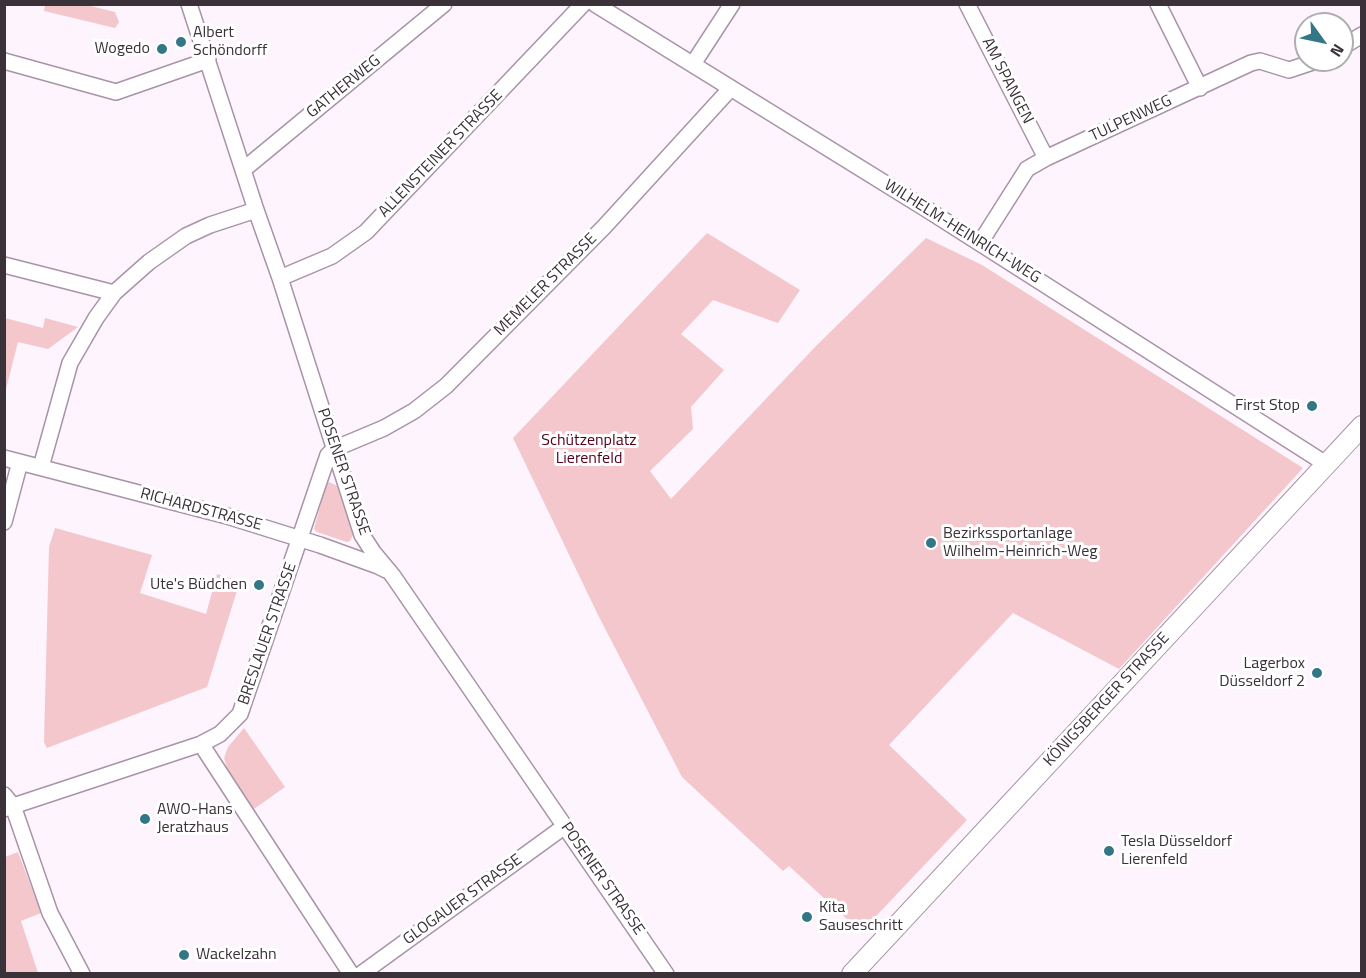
<!DOCTYPE html>
<html>
<head>
<meta charset="utf-8">
<style>
	body { margin:0 }
	#map { position:relative; width:1366px; height:978px; overflow:hidden; background:#fdf4fd; font-family:"Titillium Web",sans-serif }
	canvas { display:block }
	.frame { position:absolute; inset:0; border:6px solid #3a3139; pointer-events:none }
	.north { position:absolute; left:1294px; top:12px; width:60px; height:60px; box-sizing:border-box; background:#fff; border:2px solid #b0adb0; border-radius:50%; rotate:123deg; font-size:16px; font-weight:700; line-height:24px; text-align:center; color:#3a3139 }
	.north::after { content:''; display:block; margin:auto; width:21px; height:27px; background:#337787; clip-path:polygon(50% 0,100% 100%,50% 72%,0 100%) }
</style>
</head>
<body>
<div id="map">
<canvas width="1366" height="978"></canvas>
<div class="frame"></div>
<div class="north">N</div>
</div>
<script>
const ctx = document.querySelector('canvas').getContext('2d');
ctx.lineJoin = 'round';
function paint(path, color) { ctx.fillStyle = color; ctx.fill(path, 'evenodd'); }
const shape = rows => new Path2D(rows.map(r => 'M' + r).join(''));
function stroke(path, color, width, dash) { ctx.strokeStyle = color; ctx.lineWidth = width; ctx.lineCap = dash ? 'butt' : 'round'; ctx.setLineDash(dash || []); ctx.stroke(path); }
function label(font, color, halo, rows, align = 'center') {
  ctx.font = font + ' "Titillium Web",sans-serif'; ctx.lineWidth = 6; ctx.setLineDash([]); ctx.textBaseline = 'middle'; ctx.strokeStyle = halo; ctx.fillStyle = color; for (const [text, x, y, turn = 0] of rows) {
    ctx.save(); ctx.translate(x, y); ctx.rotate((+turn || 0) * Math.PI / 180); ctx.textAlign = isNaN(turn) ? turn : align; if (halo) ctx.strokeText(text, 0, 0); ctx.fillText(text, 0, 0); ctx.restore();
  }
}
paint(shape([
	[45,5,87,5,115,12,119,22,115,28,44,11],
	[707,233,800,290,778,323,713,300,681,334,724,370,691,407,693,429,650,471,671,499,816,346,926,238,982,265,1303,468,1119,669,1013,613,889,745,967,820,861,932,789,866,783,871,682,777,598,615,513,438],
	[5,318,43,328,45,318,78,327,48,349,18,342,5,393],
	[329,482,337,486,353,535,350,541,347,542,317,532,314,529,326,484],
	[55,528,152,555,140,593,206,614,217,574,240,581,207,687,47,748,44,742,49,547],
	[244,728,285,787,254,809,228,771,224,758,228,747],
	[18,852,41,913,21,921,38,973,5,973,5,857]
]), '#f3c7cb');
const minor = shape([
	[189,4,256,210,280,278,362,535,373,552,393,576,666,974],
	[595,4,928,210,1326,464],
	[967,4,1046,158],
	[1158,4,1200,88],
	[1342,47,1362,35],
	[4,61,116,92,208,60],
	[693,64,732,4],
	[243,170,444,4],
	[980,243,1027,169,1046,158,1251,63,1260,61,1289,70,1319,60],
	[4,265,114,293],
	[280,278,332,256,366,232,583,4],
	[4,458,227,516,320,545,378,566,386,570],
	[41,467,70,363,96,318,114,293,149,262,186,236,210,225,256,210],
	[4,522,20,462],
	[201,744,351,974],
	[4,795,13,806,50,913,82,974],
	[4,809,201,744,220,734,240,714,328,455,334,449,384,428,414,411,446,386,604,227,731,88],
	[361,974,565,826]
]);
const major = shape([
	[852,974,1362,426]
]);
stroke(minor, '#a893a8', 18);
stroke(major, '#a893a8', 22);
stroke(minor, '#fff', 15);
stroke(major, '#fff', 20);
for (const [x, y, r, color] of [
	[181,42,6,"#337787"],
	[162,49,6,"#337787"],
	[1312,406,6,"#337787"],
	[931,543,6,"#337787"],
	[259,585,6,"#337787"],
	[1317,673,6,"#337787"],
	[145,819,6,"#337787"],
	[1109,851,6,"#337787"],
	[807,917,6,"#337787"],
	[184,955,6,"#337787"]
]) { const dot = new Path2D(); dot.arc(x, y, r, 0, 2 * Math.PI); ctx.fillStyle = color; ctx.fill(dot); stroke(dot, '#fff', 2); }
label('16px', '#3a3139', '#fff', [
	["Albert",193,33],
	["Schöndorff",193,51],
	["Wogedo",150,49,"right"],
	["First Stop",1300,406,"right"],
	["Bezirkssportanlage",943,534],
	["Wilhelm-Heinrich-Weg",943,552],
	["Ute's Büdchen",247,585,"right"],
	["Lagerbox",1305,664,"right"],
	["Düsseldorf 2",1305,682,"right"],
	["AWO-Hans",157,810],
	["Jeratzhaus",157,828],
	["Tesla Düsseldorf",1121,842],
	["Lierenfeld",1121,860],
	["Kita",819,908],
	["Sauseschritt",819,926],
	["Wackelzahn",196,955]
], 'left');
label('16px', '#3a3139', '#fff', [
	["AM SPANGEN",1007,81,63],
	["GATHERWEG",344,87,-39],
	["TULPENWEG",1131,119,-25],
	["ALLENSTEINER STRASSE",441,154,-46],
	["WILHELM-HEINRICH-WEG",962,232,32],
	["MEMELER STRASSE",546,285,-45],
	["POSENER STRASSE",343,472,71],
	["RICHARDSTRASSE",201,510,15],
	["BRESLAUER STRASSE",268,634,-71],
	["KÖNIGSBERGER STRASSE",1107,700,-47],
	["POSENER STRASSE",602,879,55],
	["GLOGAUER STRASSE",463,900,-36]
]);
label('16px', '#54001b', '#fff', [
	["Schützenplatz",589,441],
	["Lierenfeld",589,459]
]);
</script>
</body>
</html>
